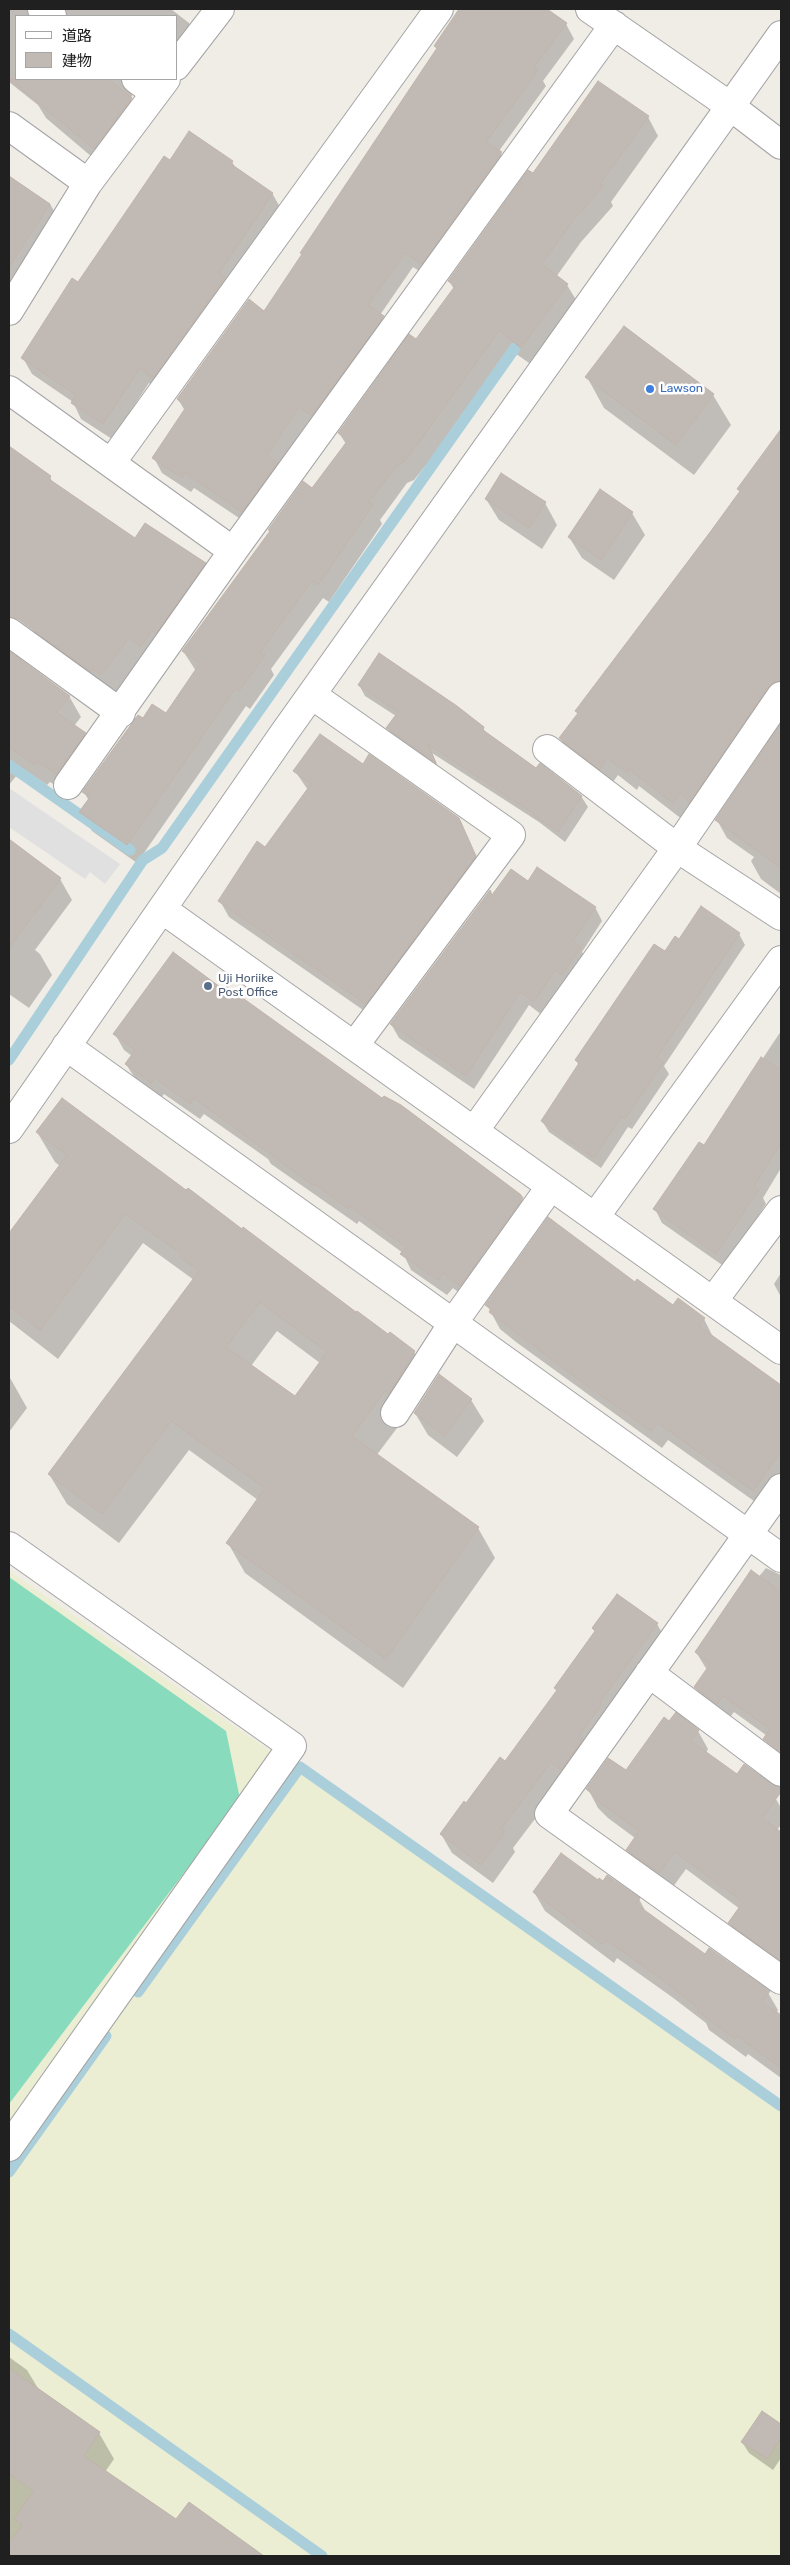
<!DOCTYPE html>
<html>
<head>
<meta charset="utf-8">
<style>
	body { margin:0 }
	#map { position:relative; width:790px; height:2565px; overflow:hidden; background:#f0ede7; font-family:Rubik,"Noto Sans JP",sans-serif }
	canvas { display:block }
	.frame { position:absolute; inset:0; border:10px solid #202020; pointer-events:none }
	.legend { position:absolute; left:15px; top:15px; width:162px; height:65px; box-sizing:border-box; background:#fff; border:1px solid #a6a6a6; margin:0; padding:6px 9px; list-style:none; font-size:15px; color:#202020 }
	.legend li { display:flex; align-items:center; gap:10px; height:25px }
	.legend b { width:25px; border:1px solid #a6a6a6 }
</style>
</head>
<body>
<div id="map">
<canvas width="790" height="2565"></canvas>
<div class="frame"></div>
<ul class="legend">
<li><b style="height:6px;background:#fff"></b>道路</li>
<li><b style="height:14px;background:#c1b9b3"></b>建物</li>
</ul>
</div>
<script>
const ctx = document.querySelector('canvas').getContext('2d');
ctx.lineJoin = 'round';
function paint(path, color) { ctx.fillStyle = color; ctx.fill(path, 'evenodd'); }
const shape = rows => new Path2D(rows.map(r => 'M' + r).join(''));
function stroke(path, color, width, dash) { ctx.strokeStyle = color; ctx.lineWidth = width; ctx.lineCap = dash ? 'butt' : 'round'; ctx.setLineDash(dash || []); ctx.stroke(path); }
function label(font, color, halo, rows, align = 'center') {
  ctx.font = font + ' Rubik,sans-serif'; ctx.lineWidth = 5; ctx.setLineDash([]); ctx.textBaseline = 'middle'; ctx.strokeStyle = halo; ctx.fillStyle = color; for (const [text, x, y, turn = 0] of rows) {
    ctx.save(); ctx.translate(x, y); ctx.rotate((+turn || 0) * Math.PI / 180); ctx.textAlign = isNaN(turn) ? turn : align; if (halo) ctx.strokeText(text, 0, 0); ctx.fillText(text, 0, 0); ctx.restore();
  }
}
paint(shape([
	[9,1571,295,1768,348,1796,781,2108,781,2556,9,2556]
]), '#ebeed3');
paint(shape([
	[9,1577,226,1731,240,1799,9,2104]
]), '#89dbbd');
paint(shape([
	[9,788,120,864,105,884,90,872,85,879,9,827]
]), '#e0e0e0');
paint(shape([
	[9,9,171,9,189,23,200,42,176,72,176,16,16,16,16,79,171,79,134,89,131,99,142,118,105,168,46,118,38,105,9,82],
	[457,9,545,9,566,24,574,39,543,81,546,86,499,151,510,168,430,278,413,267,380,315,391,332,321,430,308,422,278,466,251,526,194,488,191,492,162,473,154,458,185,411,178,399,264,313,438,50,436,46,459,12],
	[648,117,658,136,611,202,613,206,581,242,556,277,567,285,578,303,532,365,509,349,438,450,414,480,407,483,380,520,382,524,329,602,323,598,271,669,274,675,250,709,246,706,137,863,92,831,81,812,89,801,84,792,143,719,166,715,196,671,183,651,271,532,269,530,312,490,346,444,339,433,417,341,454,289,449,281,534,175],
	[189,133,232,162,237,170,272,193,281,209,162,393,149,383,112,439,81,419,73,402,32,374,23,358,170,162],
	[9,176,50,204,60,221,35,259,28,254,9,283],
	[587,377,713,395,731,425,694,475,604,408],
	[9,447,50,477,53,483,135,540,205,564,217,585,141,659,114,695,44,649,32,628,36,622,9,602],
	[768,449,781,459,781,702,683,820,639,786,637,790,618,775,610,786,571,756,560,738,578,715,576,711,740,492,739,489],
	[486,499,545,503,557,525,542,549,499,520],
	[632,513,645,535,614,580,582,558,569,537],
	[12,655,69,696,81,717,74,726,85,734,97,755,69,794,50,782,47,785,29,773,28,776,20,771,9,785,9,660],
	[359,685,483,728,487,735,537,769,581,796,588,807,565,842,539,822,432,753,440,771,394,739,388,728,396,716,365,696],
	[781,725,781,894,761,879,751,861,754,857,727,838,717,820],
	[363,766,458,818,484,873,376,1019,229,917,220,901,265,849,308,790,295,771],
	[9,841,60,879,72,900,35,950,40,954,52,975,29,1008,9,994],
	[528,883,595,907,602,921,582,952,588,961,542,1015,529,1005,474,1089,399,1038,391,1024,492,896],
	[739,934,745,945,664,1066,669,1074,632,1129,628,1127,601,1168,549,1132,542,1121,579,1066,576,1060,666,952,679,940],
	[224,991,522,1199,531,1215,470,1301,453,1288,447,1295,411,1270,403,1253,359,1221,357,1224,271,1164,268,1159,204,1114,200,1119,164,1094,161,1098,136,1080,126,1064,132,1056,124,1050,115,1034],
	[781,1031,781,1168,763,1198,766,1204,725,1267,662,1223,655,1209,704,1147],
	[37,1132,356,1314,414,1352,431,1382,406,1423,403,1420,376,1456,478,1528,495,1558,403,1688,245,1573,228,1543,258,1500,189,1450,119,1543,67,1504,49,1474,194,1280,143,1243,58,1359,9,1321,9,1235,60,1166,55,1162],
	[277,1331,320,1363,295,1398,251,1366],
	[781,1273,781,1297,774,1284],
	[635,1284,673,1307,704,1319,713,1337,781,1386,781,1494,768,1511,668,1440,662,1448,516,1342,500,1329,487,1305],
	[9,1376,27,1408,9,1432],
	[471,1400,484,1421,457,1457,428,1435,415,1413],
	[766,1568,781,1575,781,1746,734,1712,727,1721,705,1704,695,1687,707,1670,696,1652],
	[657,1624,668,1643,513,1848,515,1852,493,1883,452,1853,441,1834,505,1762,557,1691,555,1688,596,1632],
	[670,1723,698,1731,708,1749,706,1753,737,1776,776,1799,781,1808,781,1825,777,1830,781,1833,781,1971,740,1942,730,1923,740,1909,686,1869,670,1891,638,1868,627,1850,635,1838,608,1818,598,1808,588,1789,626,1772],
	[598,1882,639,1899,647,1914,705,1956,767,1991,778,2010,776,2014,781,2017,781,2078,748,2054,746,2057,709,2030,706,2023,672,1997,617,1958,614,1963,545,1911,534,1892],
	[9,2357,27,2370,39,2390,99,2433,114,2459,105,2472,177,2521,189,2504,262,2556,9,2556],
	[762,2413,781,2426,781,2458,773,2470,749,2453,742,2442]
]), '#0003');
stroke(shape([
	[9,765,130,850],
	[9,1060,143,860,162,848,515,348],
	[138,1992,300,1767,781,2106],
	[9,2172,106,2036],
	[9,2334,322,2556]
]), '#aacfdb', 11);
const building = shape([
	[459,9,547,9,567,23,534,67,538,70,486,142,502,152,422,264,405,253,368,305,384,316,312,416,299,407,267,455,278,463,242,512,185,473,182,478,152,458,186,407,177,399,249,299,264,311,302,254,300,253,437,48,434,46,459,9],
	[9,79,108,79,132,98,94,149,9,79],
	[598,81,649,116,600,184,603,186,571,223,542,264,568,284,521,348,499,331,427,431,404,462,397,465,369,502,373,505,318,585,312,581,260,652,265,655,239,691,235,689,127,845,79,812,90,797,82,792,138,715,143,718,152,704,166,713,200,663,182,651,270,531,268,530,303,481,312,488,348,440,338,433,409,334,416,339,455,286,448,281,528,170,533,173,598,81],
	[189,131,233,161,231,164,273,193,219,273,225,278,153,379,140,368,103,424,71,403,76,395,21,358,72,278,78,282,164,156,170,160,189,131],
	[9,176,50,204,9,267,9,176],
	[624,326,714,394,676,445,585,377,624,326],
	[781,429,781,681,774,682,768,687,690,802,680,794,673,803,629,769,627,773,607,758,600,770,559,738,578,713,575,711,711,531,740,491,737,489,781,429],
	[9,446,51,476,49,479,135,538,145,523,206,563,156,633,152,630,141,647,129,638,101,675,93,669,91,672,18,619,9,617,9,446],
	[501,473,546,502,529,528,485,499,501,473],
	[600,489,633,512,601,560,568,537,600,489],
	[9,651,70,696,56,712,86,733,56,774,38,762,35,765,9,747,9,651],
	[379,653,457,706,484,727,483,730,536,768,540,763,582,796,558,832,533,815,534,814,428,744,436,763,386,728,398,712,358,685,379,653],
	[781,723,781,868,715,820,781,723],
	[320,734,363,764,369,754,459,818,476,856,366,1004,218,901,257,841,265,847,311,784,293,771,320,734],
	[9,839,61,878,9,948,9,839],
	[537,867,596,907,573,941,581,947,562,975,555,970,534,1002,520,992,466,1076,390,1024,490,890,492,895,511,869,528,881,537,867],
	[701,906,740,933,657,1057,664,1062,625,1119,622,1116,594,1158,541,1121,579,1063,575,1060,654,944,665,951,675,936,679,939,701,906],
	[173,952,224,990,226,986,382,1098,384,1096,401,1105,520,1194,523,1198,460,1286,443,1273,438,1280,400,1254,406,1247,350,1206,348,1209,315,1184,314,1186,194,1098,190,1104,155,1078,151,1083,125,1064,135,1050,113,1034,173,952],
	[761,1057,781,1070,781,1143,754,1186,759,1189,716,1254,653,1209,699,1142,704,1145,761,1057],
	[62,1098,186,1190,188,1188,242,1229,243,1227,356,1312,357,1311,388,1334,390,1332,415,1351,389,1394,385,1391,352,1436,479,1527,386,1659,226,1543,265,1488,171,1421,102,1514,48,1474,199,1271,180,1257,182,1254,125,1214,40,1330,9,1306,9,1233,67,1155,36,1132,62,1098],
	[260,1302,327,1352,295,1396,226,1347,260,1302],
	[548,1217,635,1282,637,1279,673,1305,678,1298,705,1318,699,1326,781,1385,781,1451,753,1491,658,1423,651,1431,582,1382,489,1312,491,1309,485,1305,548,1217],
	[439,1374,472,1399,444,1436,414,1413,439,1374],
	[751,1570,781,1592,781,1753,763,1739,770,1729,723,1696,717,1704,694,1687,710,1664,695,1652,751,1570],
	[617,1594,658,1623,600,1702,602,1704,579,1736,583,1739,561,1770,551,1762,501,1829,505,1832,481,1865,440,1834,464,1801,466,1803,500,1757,505,1761,557,1690,554,1688,595,1631,592,1628,617,1594],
	[676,1712,699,1730,691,1741,737,1774,744,1764,772,1784,781,1787,781,1792,762,1818,781,1832,781,1961,728,1923,743,1902,675,1852,659,1873,626,1850,639,1831,596,1800,597,1798,586,1789,608,1758,626,1770,664,1717,669,1721,676,1712],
	[561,1853,598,1880,599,1878,603,1881,607,1875,640,1898,636,1904,705,1954,709,1948,770,1991,762,2002,781,2015,781,2068,737,2036,735,2039,697,2011,699,2009,660,1978,606,1940,603,1945,533,1892,561,1853],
	[9,2368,100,2432,84,2456,176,2519,189,2502,264,2556,9,2556,9,2543,22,2525,14,2519,33,2491,9,2474,9,2368],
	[762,2411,781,2424,781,2438,767,2459,741,2442,762,2411]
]);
paint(building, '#c1b9b3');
stroke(building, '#c1b4aa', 1);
const minor = shape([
	[42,9,52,16],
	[590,9,730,106,781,145],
	[176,66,220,9],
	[136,79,155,93],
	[9,126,88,183],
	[9,311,88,183,166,79],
	[9,390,233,551],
	[111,463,439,9],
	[9,632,121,713],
	[312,695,511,835,354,1046],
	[547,749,677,848,781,916],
	[68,785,233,551,614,25],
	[162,909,781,1350],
	[66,1046,781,1558],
	[9,1129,284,733,781,35],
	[474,1131,677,848,781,696],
	[595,1217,781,960],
	[713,1301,781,1210],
	[395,1413,453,1323,551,1186],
	[781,1488,549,1814,781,1980],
	[9,1546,292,1746,9,2147],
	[649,1673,781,1772]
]);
stroke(minor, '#a4a4a4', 30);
stroke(minor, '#fff', 28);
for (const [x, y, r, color] of [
	[650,389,5,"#3f7fe0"],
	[208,986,5,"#5c6f8a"]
]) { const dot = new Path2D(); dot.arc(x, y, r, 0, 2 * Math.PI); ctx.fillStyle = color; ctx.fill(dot); stroke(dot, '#fff', 2); }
label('12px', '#366cbe', '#fff', [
	["Lawson",660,389]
], 'left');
label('12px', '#4e5e75', '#fff', [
	["Uji Horiike",218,979],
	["Post Office",218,993]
], 'left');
</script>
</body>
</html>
